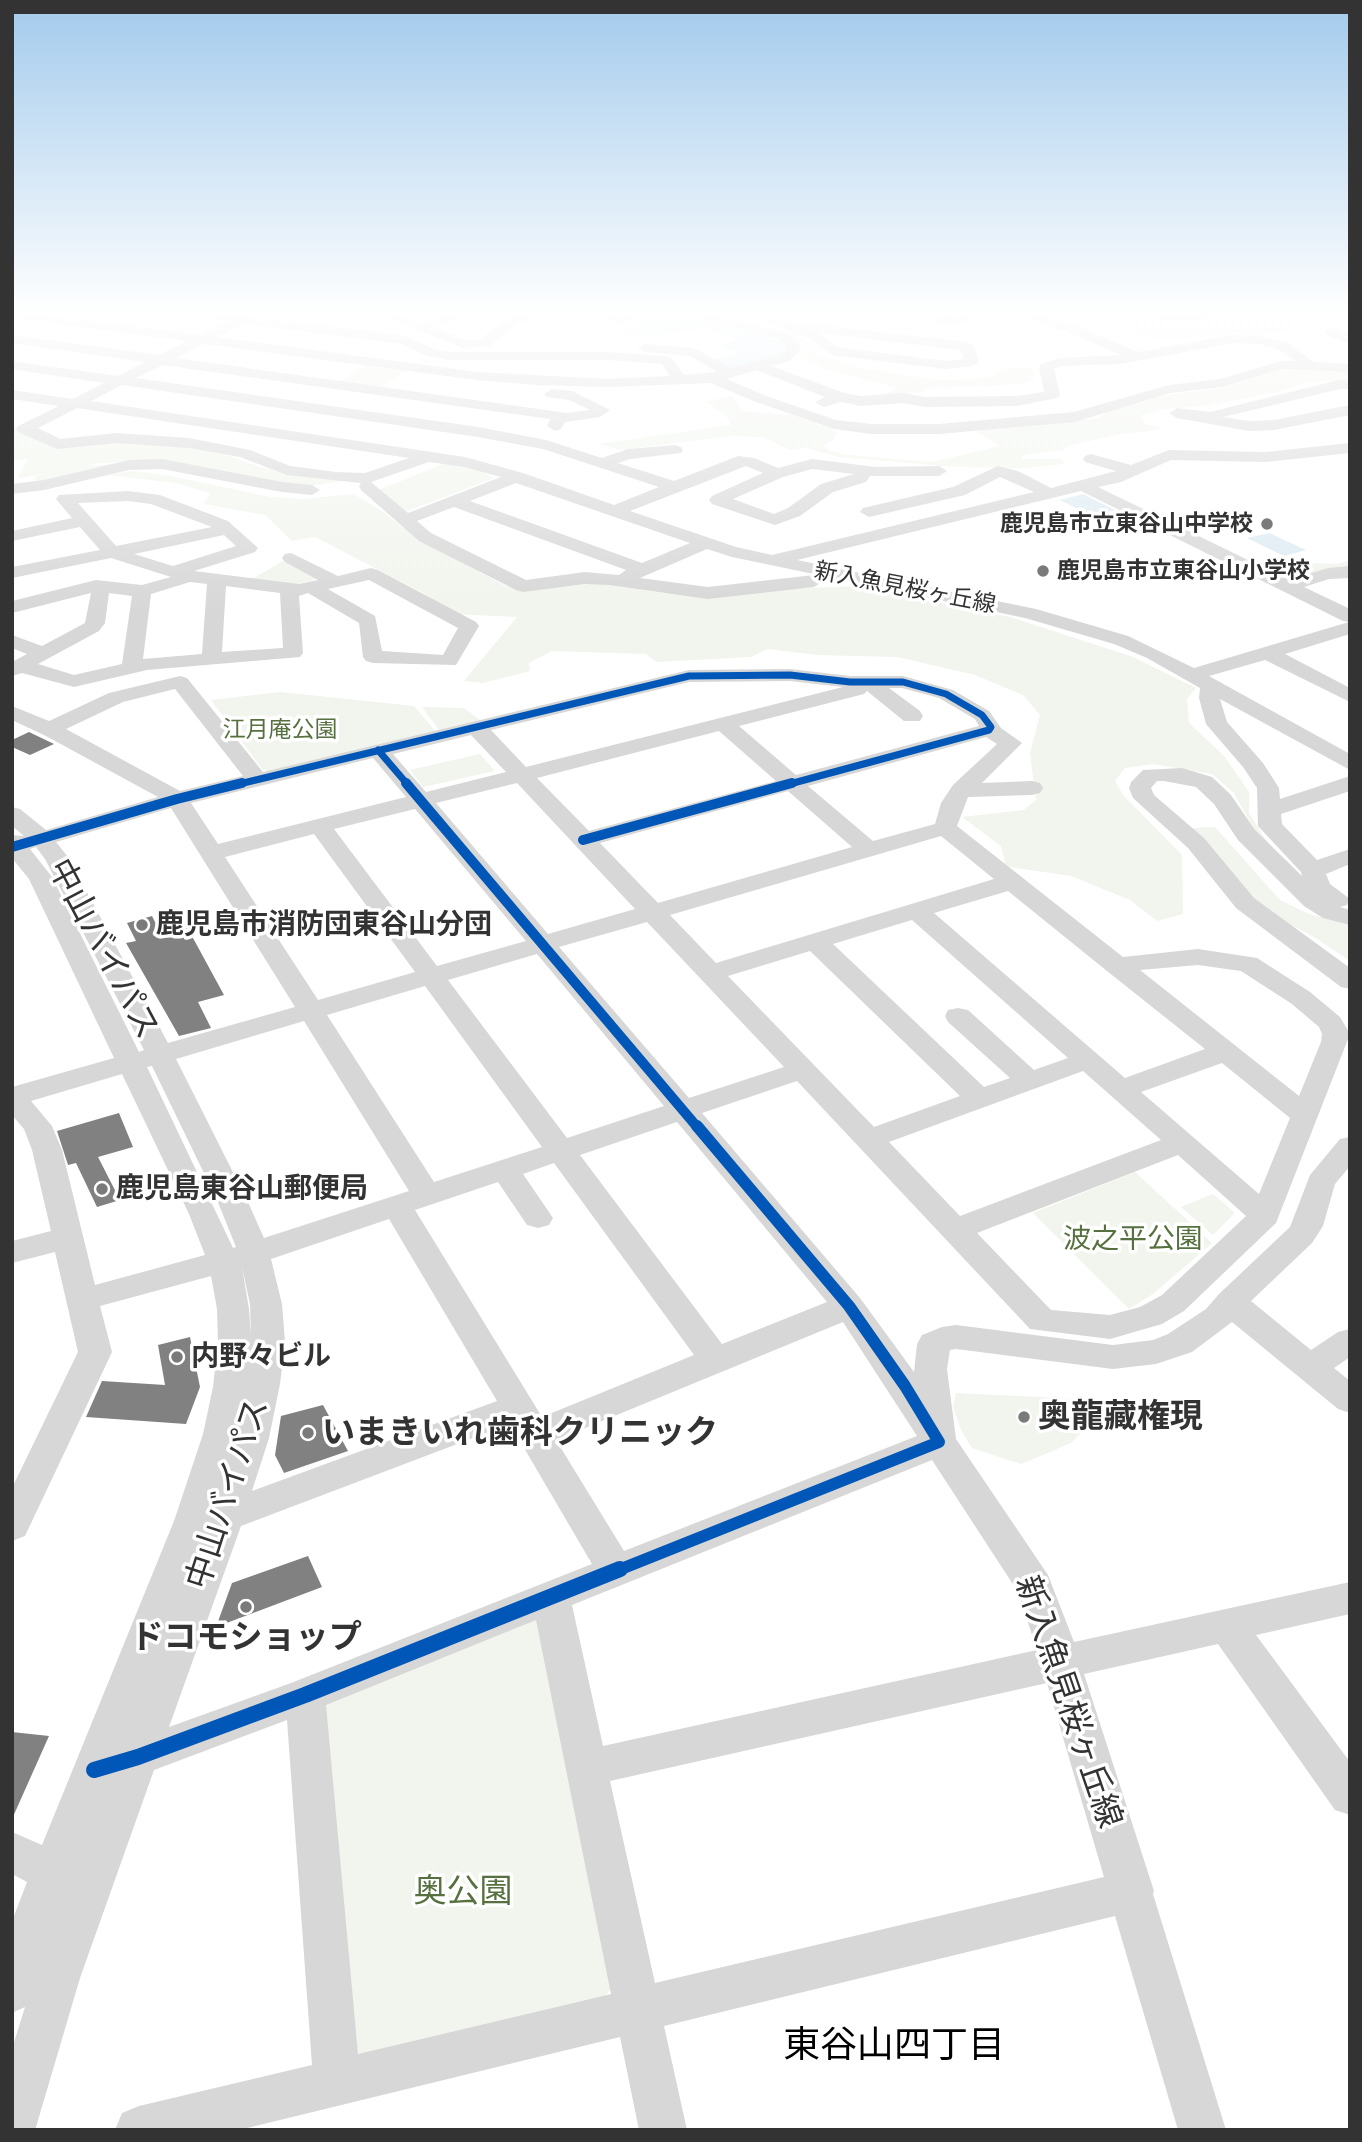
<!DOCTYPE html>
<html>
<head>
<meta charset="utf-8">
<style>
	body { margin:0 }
	#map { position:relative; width:1362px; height:2142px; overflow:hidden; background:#fff; font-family:"Alegreya Sans",sans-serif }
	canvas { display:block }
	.frame { position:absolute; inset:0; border:14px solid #333; pointer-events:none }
</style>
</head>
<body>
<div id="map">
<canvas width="1362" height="2142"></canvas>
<div class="frame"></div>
</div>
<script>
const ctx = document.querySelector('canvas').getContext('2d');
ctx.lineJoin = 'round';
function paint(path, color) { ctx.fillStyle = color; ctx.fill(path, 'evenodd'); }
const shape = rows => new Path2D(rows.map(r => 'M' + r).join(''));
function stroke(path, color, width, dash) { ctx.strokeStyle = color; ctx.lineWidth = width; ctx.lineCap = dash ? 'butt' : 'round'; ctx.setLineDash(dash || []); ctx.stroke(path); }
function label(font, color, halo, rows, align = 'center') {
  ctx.font = font + ' "Alegreya Sans","Noto Sans JP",sans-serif'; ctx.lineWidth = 7; ctx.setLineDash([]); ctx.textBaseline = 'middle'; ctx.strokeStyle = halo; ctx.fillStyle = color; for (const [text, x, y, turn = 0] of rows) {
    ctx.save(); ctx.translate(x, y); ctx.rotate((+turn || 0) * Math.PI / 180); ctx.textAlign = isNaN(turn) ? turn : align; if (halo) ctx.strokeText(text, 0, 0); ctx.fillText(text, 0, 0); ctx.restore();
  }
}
paint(shape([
	[1088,313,1143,313,1157,318,1218,313,1297,313,1318,321,1279,333,1240,332,1169,341,1156,339,1101,315],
	[797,333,819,350,817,354,853,367,938,380,977,379,994,376,1006,367,1032,367,1034,379,1024,383,994,386,923,388,923,392,876,398,898,388,828,370,797,355,802,349,789,334],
	[365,365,406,370,380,388,338,382],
	[1295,368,1350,372,1350,381,1310,381,1277,392,1211,405,1165,409,1141,415,1145,424,1162,428,1157,430,1116,435,1070,445,1063,450,1022,455,1022,459,1061,459,1065,463,1056,465,1022,468,955,467,839,457,806,448,790,450,763,437,730,436,620,450,599,444,731,425,726,416,707,402,728,396,734,398,742,411,792,415,832,429,837,432,833,440,823,446,830,451,847,455,933,462,1000,446,976,431,1099,418,1118,404,1138,399,1221,388,1273,371],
	[12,427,55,444,123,440,174,444,214,451,263,468,347,480,304,487,134,462,98,463,88,466,108,465,36,482,35,477,45,474,18,478,27,459,12,461],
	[443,464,451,464,481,471,494,478,405,512,379,490],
	[132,471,166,475,270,497,303,499,353,494,379,509,417,538,505,586,522,590,599,583,655,592,717,597,785,589,856,586,1010,617,1133,657,1196,688,1187,699,1189,723,1224,756,1241,780,1249,792,1249,813,1265,839,1300,878,1259,837,1233,792,1212,774,1153,764,1125,768,1115,781,1123,795,1182,855,1183,914,1157,921,1130,900,1071,876,1009,867,1005,863,1001,846,962,817,1024,810,1036,800,1030,753,1040,715,1023,695,975,675,897,657,818,655,767,649,751,657,656,662,646,654,552,651,529,663,530,671,483,683,464,681,517,617,453,614,425,594,315,537,292,541,265,515,204,504,210,493,175,483,109,475],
	[1350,560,1350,569,1291,582,1273,575,1309,563,1337,564],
	[283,561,295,564,317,579,290,586,252,579],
	[280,692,414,706,436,732,269,771,263,770,211,700],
	[422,707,464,708,480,720,439,730],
	[480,754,495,771,423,787,410,770],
	[1203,827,1215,827,1280,900,1309,914,1350,925,1350,961,1314,937,1253,905,1191,829],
	[1135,1172,1212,1243,1153,1294,1129,1309,1033,1213],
	[1213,1194,1235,1213,1213,1235,1181,1207],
	[956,1393,1079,1399,1095,1419,1071,1443,1021,1464,972,1448,961,1430,953,1407],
	[530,1616,542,1620,617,1982,606,1995,358,2054,320,1701]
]), '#f1f5ed');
paint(shape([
	[669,314,770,338,785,344,787,351,779,357,733,370,714,360,736,354,736,351,721,346,739,339,704,329,646,334,619,331],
	[1083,494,1115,510,1092,516,1060,500],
	[1269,533,1306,550,1284,556,1247,538]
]), '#ddebf3');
paint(shape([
	[29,732,54,744,30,755,12,747,12,740],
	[152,916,161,934,187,927,224,995,198,1002,211,1028,179,1036,126,943,136,941,127,923],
	[119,1113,133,1147,98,1157,120,1200,97,1207,76,1163,68,1165,57,1131],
	[190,1337,200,1387,186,1424,86,1417,102,1381,165,1385,158,1345],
	[323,1405,348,1451,284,1473,275,1455,281,1416],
	[308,1556,322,1587,216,1627,232,1583],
	[12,1732,49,1736,12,1819]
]), '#818181');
paint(shape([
	[12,313,33,313,200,335,227,321,192,317,185,313,240,315,261,313,256,317,405,336,434,349,449,352,607,352,666,356,671,357,684,375,717,372,690,356,645,352,638,348,645,344,693,348,731,368,779,355,786,350,785,345,778,339,687,316,685,313,707,313,788,333,799,343,800,351,789,361,771,366,844,393,861,396,903,393,925,397,1017,396,1044,392,1039,367,1041,364,1059,358,1121,355,1070,333,1020,316,1018,313,1037,313,1080,327,1138,352,1233,335,1259,336,1288,343,1314,362,1350,364,1350,372,1282,369,1222,387,1170,393,1075,422,939,434,871,434,834,429,756,402,711,383,608,387,537,385,477,380,204,344,176,358,567,413,590,410,569,400,547,397,544,394,552,389,572,391,610,410,600,417,565,422,561,429,555,431,547,426,550,419,163,365,136,378,478,427,546,440,602,458,628,449,675,445,681,447,683,450,681,453,630,459,618,463,674,481,738,456,754,458,778,468,812,459,876,467,939,466,947,471,939,476,870,476,866,482,833,492,800,516,775,525,712,504,709,500,712,496,763,473,746,466,630,511,736,547,772,555,1034,492,1000,477,965,495,869,517,860,512,863,508,953,487,998,466,1018,471,1051,488,1116,471,1085,462,1083,459,1085,456,1091,454,1131,465,1169,450,1266,452,1350,443,1350,453,1266,462,1171,460,1121,482,1098,487,1289,580,1328,568,1350,566,1350,578,1329,579,1304,587,1350,609,1350,634,1285,654,1350,688,1350,702,1265,660,1209,676,1350,754,1350,770,1220,699,1227,722,1263,763,1279,788,1280,799,1350,776,1350,791,1281,814,1282,824,1317,860,1350,849,1350,864,1326,874,1330,884,1350,899,1347,905,1340,907,1350,910,1350,925,1323,918,1304,906,1238,840,1214,804,1196,787,1164,781,1157,781,1151,788,1154,795,1204,838,1254,898,1350,968,1350,989,1341,987,1236,908,1188,848,1133,798,1129,788,1131,782,1143,770,1182,768,1212,777,1231,795,1255,830,1302,876,1301,872,1258,826,1257,788,1243,767,1206,724,1199,698,1200,688,1147,658,1114,644,1025,618,732,557,707,549,640,578,708,587,814,575,823,581,814,587,708,599,609,585,585,584,523,592,516,590,419,541,361,490,359,486,361,483,287,475,240,457,189,448,117,443,57,449,18,432,16,429,18,426,59,406,12,399,12,390,73,399,104,383,12,369,12,361,118,376,145,362,12,343,12,335,159,355,187,341,12,318,12,313],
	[244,324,402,344,425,355,449,360,607,360,662,364,670,376,608,379,477,372,217,337,244,324],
	[1233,343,1259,344,1278,349,1295,361,1281,361,1220,379,1169,385,1074,412,939,424,871,424,836,420,766,396,727,379,756,370,825,397,815,402,823,407,841,402,861,406,903,403,925,407,1017,406,1057,398,1060,395,1054,369,1061,366,1120,364,1233,343],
	[122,385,478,437,543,449,659,487,614,505,523,473,465,457,91,401,122,385],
	[77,408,409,458,365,473,336,472,290,466,250,450,189,438,117,433,60,439,38,428,77,408],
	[429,462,464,467,501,477,408,513,371,482,429,462],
	[812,469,854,474,821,484,788,508,774,514,733,499,783,477,812,469],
	[516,483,690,543,642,563,470,501,516,483],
	[1081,491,1343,621,1349,622,1194,668,1128,636,1036,609,797,560,1081,491],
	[454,507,626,570,619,575,585,572,526,580,431,533,417,521,454,507],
	[376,313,394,313,419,322,452,313,473,313,471,316,432,327,464,340,481,339,505,319,527,313,548,313,515,325,490,346,462,348,376,313],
	[585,313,606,313,620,317,632,313,652,313,620,325,585,313],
	[925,313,939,313,943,317,966,314,973,318,966,322,940,325,935,324,925,313],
	[1142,313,1219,313,1203,321,1160,320,1142,313],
	[775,316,793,322,967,342,974,346,979,362,972,366,945,369,832,355,810,339,770,323,768,320,775,316],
	[820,333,961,350,964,359,945,361,836,347,820,333],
	[1331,328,1350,335,1350,344,1326,335,1324,332,1331,328],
	[1339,380,1350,381,1350,389,1340,389,1223,417,1249,421,1274,420,1350,405,1350,415,1274,430,1249,431,1177,418,1169,413,1177,408,1210,412,1339,380],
	[162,459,282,482,312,485,320,490,312,495,282,492,162,469,129,470,44,490,12,494,12,484,44,480,129,460,162,459],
	[128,491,160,495,228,521,258,548,255,552,194,571,299,584,318,580,285,562,282,558,285,554,291,553,338,576,371,568,378,570,476,622,479,626,456,665,373,663,366,661,363,657,359,623,308,593,299,596,303,653,300,657,147,670,74,687,22,673,12,676,12,662,27,654,12,648,12,635,42,646,85,623,91,593,12,613,12,601,96,580,142,585,171,577,111,558,12,578,12,567,100,550,80,527,12,541,12,531,72,518,56,499,59,495,128,491],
	[128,501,151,504,212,527,116,546,78,503,128,501],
	[224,535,236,546,173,566,134,554,224,535],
	[369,580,458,628,443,655,382,651,375,616,328,589,369,580],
	[190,582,207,584,202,654,143,659,151,594,190,582],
	[226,586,280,593,283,648,222,652,226,586],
	[109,593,132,596,122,664,74,675,38,664,99,631,105,623,109,593],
	[790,669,850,676,903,676,953,690,989,711,1001,728,1022,743,982,783,1032,781,1040,783,1043,788,1040,793,1032,795,968,797,957,826,1123,957,1198,949,1257,958,1310,992,1340,1017,1350,1034,1276,1223,1184,1311,1162,1324,1110,1339,1030,1329,797,1081,702,1113,860,1298,914,1372,917,1344,922,1335,942,1327,956,1325,1113,1345,1153,1340,1168,1334,1206,1309,1219,1294,1290,1227,1310,1175,1340,1139,1350,1137,1350,1166,1335,1184,1323,1226,1312,1243,1251,1301,1311,1350,1338,1332,1350,1329,1350,1357,1334,1368,1350,1381,1350,1413,1338,1409,1232,1322,1192,1352,1156,1364,1113,1369,956,1349,950,1350,947,1369,956,1439,1048,1575,1074,1642,1350,1582,1350,1614,1256,1635,1350,1762,1350,1815,1335,1810,1218,1644,1084,1674,1154,1891,1153,1894,1226,2130,1178,2130,1115,1916,664,2026,687,2130,639,2130,620,2037,239,2130,115,2130,122,2113,139,2106,312,2065,287,1720,154,1770,80,1978,36,2127,35,2130,12,2130,12,2049,25,2007,12,2013,12,1921,27,1882,12,1874,12,1832,42,1845,174,1521,203,1434,213,1387,218,1343,217,1309,211,1276,100,1306,112,1352,25,1536,12,1541,12,1488,78,1352,55,1252,12,1263,12,1241,51,1231,32,1150,24,1129,12,1115,12,1087,114,1058,29,879,12,858,12,835,24,836,12,826,12,807,20,809,46,830,158,797,46,736,12,720,12,706,49,721,109,693,180,676,187,678,263,772,689,670,790,669],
	[790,681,843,687,526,767,491,730,689,682,790,681],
	[889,688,902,688,939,698,975,719,979,726,796,775,739,726,864,694,867,691,904,721,920,721,923,716,920,711,889,688],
	[175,689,243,776,180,791,66,729,123,702,175,689],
	[719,731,776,781,589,831,537,778,719,731],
	[471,735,506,772,426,792,393,754,471,735],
	[986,737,997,744,953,785,941,803,935,824,873,841,808,786,986,737],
	[373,758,406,797,218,844,191,803,373,758],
	[517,783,575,845,635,909,548,934,436,803,517,783],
	[788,791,852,847,658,903,600,843,788,791],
	[171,808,295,1007,168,1043,68,857,56,842,171,808],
	[415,809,526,941,437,966,334,829,415,809],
	[314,834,415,972,318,1000,225,857,314,834],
	[941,836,994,879,716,963,670,915,941,836],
	[36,847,45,859,144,1050,139,1052,52,877,30,849,36,847],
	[1008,891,1107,971,1205,1049,1125,1078,934,913,1008,891],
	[912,920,1068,1058,1034,1070,968,1010,958,1008,948,1010,945,1016,948,1022,1010,1078,984,1087,833,944,912,920],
	[647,922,784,1067,689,1098,559,947,647,922],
	[810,951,960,1096,874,1127,728,976,810,951],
	[537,954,664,1106,567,1138,448,980,537,954],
	[1198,965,1241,971,1292,1004,1319,1027,1322,1034,1321,1042,1299,1096,1140,970,1198,965],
	[425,986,542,1147,434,1182,327,1015,425,986],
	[304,1021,409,1191,264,1238,247,1200,176,1059,304,1021],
	[1222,1063,1290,1118,1259,1194,1141,1092,1222,1063],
	[152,1066,217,1200,236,1247,233,1248,147,1067,152,1066],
	[1083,1071,1161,1140,960,1216,889,1142,1083,1071],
	[122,1074,189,1214,205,1255,95,1285,62,1150,52,1126,31,1101,122,1074],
	[677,1122,827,1302,722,1344,580,1155,677,1122],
	[1178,1155,1246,1216,1162,1295,1140,1307,1110,1315,1051,1310,977,1233,1178,1155],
	[554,1163,694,1355,542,1417,415,1210,498,1182,527,1225,538,1228,549,1225,553,1218,523,1174,554,1163],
	[389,1219,497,1401,252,1491,269,1438,280,1384,285,1342,282,1304,271,1259,389,1219],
	[242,1267,250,1304,251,1337,249,1309,242,1267],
	[843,1322,917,1436,624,1551,556,1440,843,1322],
	[510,1424,592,1564,291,1683,169,1727,241,1526,510,1424],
	[932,1460,1018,1592,1037,1650,603,1746,572,1605,932,1460],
	[536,1620,611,1994,358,2054,326,1705,536,1620],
	[1047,1683,1104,1877,655,1983,610,1781,1047,1683]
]), '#d7d7d7');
stroke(shape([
	[378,750,408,785],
	[235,785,689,676,790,675,850,682,903,682,946,694,982,715,991,727,989,730,786,785]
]), '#0057b8', 7);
stroke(shape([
	[406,783,698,1128],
	[583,840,792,783],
	[12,847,177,799,242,783]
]), '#0057b8', 10);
stroke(shape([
	[616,1571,939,1442,905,1386,849,1306,697,1126]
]), '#0057b8', 12);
stroke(shape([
	[94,1770,138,1757,305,1695,620,1569]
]), '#0057b8', 16);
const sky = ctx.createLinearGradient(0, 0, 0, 613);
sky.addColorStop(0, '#a3caec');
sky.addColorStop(0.51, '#fff');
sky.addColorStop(1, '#ffffff00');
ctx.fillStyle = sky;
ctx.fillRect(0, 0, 1362, 613);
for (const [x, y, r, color] of [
	[1267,524,7,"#7a7a7a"],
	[1043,571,7,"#7a7a7a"],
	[142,925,7,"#7a7a7a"],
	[102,1189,7,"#7a7a7a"],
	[177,1357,7,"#7a7a7a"],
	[1024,1417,7,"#7a7a7a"],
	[308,1433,7,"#7a7a7a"],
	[246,1607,7,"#7a7a7a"]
]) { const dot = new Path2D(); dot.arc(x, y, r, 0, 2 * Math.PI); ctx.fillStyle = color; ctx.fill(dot); stroke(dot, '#fff', 2.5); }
label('bold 23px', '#333', '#fff', [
	["鹿児島市立東谷山中学校",1253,524],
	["鹿児島市立東谷山小学校",1057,571,"left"]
], 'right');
label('23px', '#333', '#fff', [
	["新入魚見桜ヶ丘線",905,588,11]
]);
label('23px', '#56703f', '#fff', [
	["江月庵公園",280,730]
]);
label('bold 28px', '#333', '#fff', [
	["鹿児島市消防団東谷山分団",156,925],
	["鹿児島東谷山郵便局",116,1189],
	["内野々ビル",191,1357]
], 'left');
label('28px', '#56703f', '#fff', [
	["波之平公園",1133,1240]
]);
label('33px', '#333', '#fff', [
	["中山バイパス",103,949,62],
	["中山バイパス",228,1494,-72],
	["新入魚見桜ヶ丘線",1068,1702,71]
]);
label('bold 33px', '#333', '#fff', [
	["奥龍藏権現",1038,1417],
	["いまきいれ歯科クリニック",322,1433],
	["ドコモショップ",246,1638,"center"]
], 'left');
label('33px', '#56703f', '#fff', [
	["奥公園",463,1892]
]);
label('37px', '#000', '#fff', [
	["東谷山四丁目",894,2046]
]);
</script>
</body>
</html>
